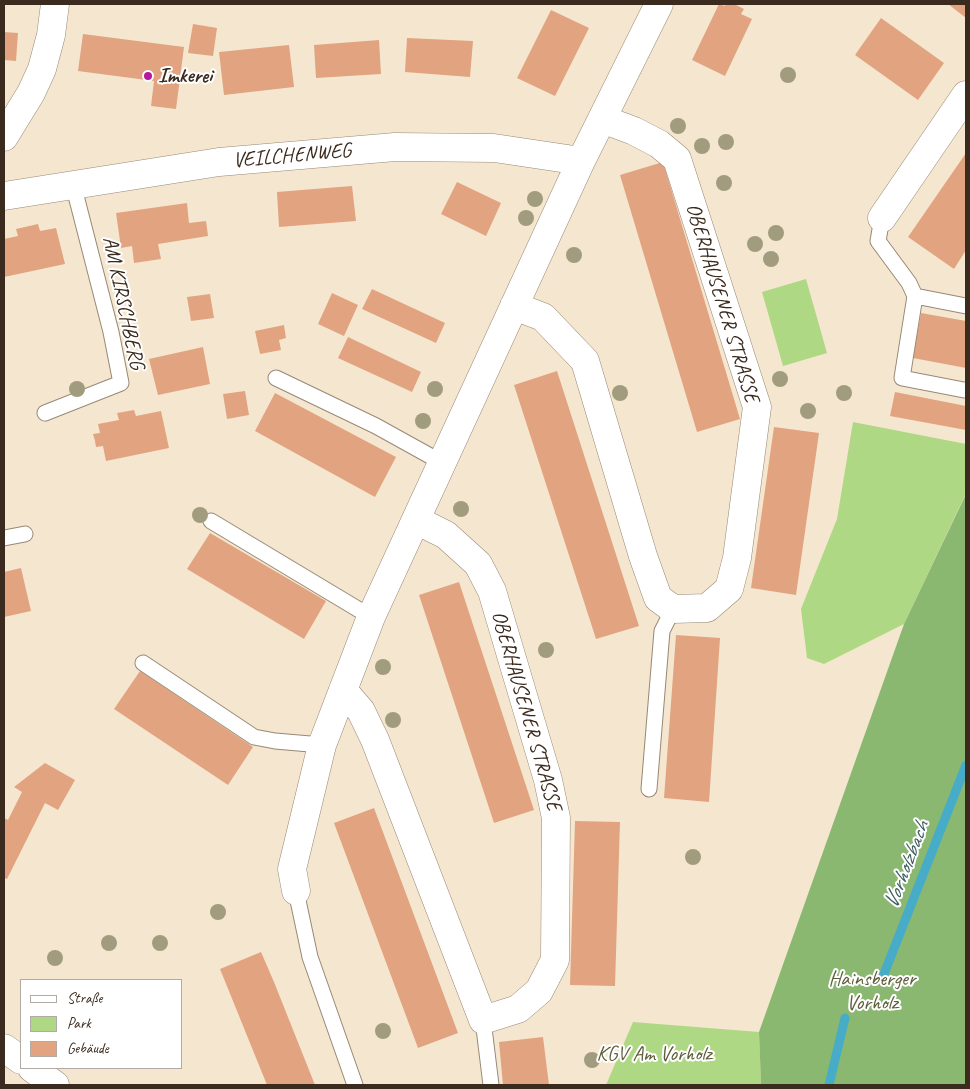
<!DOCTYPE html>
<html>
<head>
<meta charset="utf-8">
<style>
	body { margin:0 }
	#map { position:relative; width:970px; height:1089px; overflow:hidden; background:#f5e7cf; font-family:Caveat,sans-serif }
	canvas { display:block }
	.frame { position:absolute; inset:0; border:5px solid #3b2a1e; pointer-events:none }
	.legend { position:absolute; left:20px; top:979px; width:162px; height:90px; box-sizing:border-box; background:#fff; border:1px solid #b1aaa5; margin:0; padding:6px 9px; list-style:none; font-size:15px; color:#3b2a1e }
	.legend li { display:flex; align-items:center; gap:10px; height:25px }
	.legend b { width:25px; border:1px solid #b1aaa5 }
</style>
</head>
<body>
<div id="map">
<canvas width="970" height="1089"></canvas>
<div class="frame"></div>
<ul class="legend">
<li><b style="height:6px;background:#fff"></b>Straße</li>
<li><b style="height:14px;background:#aed883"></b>Park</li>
<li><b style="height:14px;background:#e2a381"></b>Gebäude</li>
</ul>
</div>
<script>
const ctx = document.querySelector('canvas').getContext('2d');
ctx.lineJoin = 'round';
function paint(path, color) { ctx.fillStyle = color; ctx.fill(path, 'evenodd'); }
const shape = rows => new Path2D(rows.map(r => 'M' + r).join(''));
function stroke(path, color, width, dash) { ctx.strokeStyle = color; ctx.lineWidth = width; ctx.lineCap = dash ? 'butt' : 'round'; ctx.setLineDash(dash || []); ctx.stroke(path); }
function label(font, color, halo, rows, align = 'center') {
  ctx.font = font + ' Caveat,sans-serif'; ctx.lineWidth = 4; ctx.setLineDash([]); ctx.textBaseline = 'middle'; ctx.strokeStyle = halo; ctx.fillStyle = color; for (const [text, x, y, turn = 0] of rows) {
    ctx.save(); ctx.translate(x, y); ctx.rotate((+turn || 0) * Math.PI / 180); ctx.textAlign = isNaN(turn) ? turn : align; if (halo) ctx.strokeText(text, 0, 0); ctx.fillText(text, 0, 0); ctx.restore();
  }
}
paint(shape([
	[806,279,827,353,783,366,762,292],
	[853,422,966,444,966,493,904,624,824,664,807,658,801,609,837,519],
	[633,1022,759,1032,761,1085,606,1085]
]), '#aed883');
paint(shape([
	[966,494,966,1085,761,1085,759,1032,904,624]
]), '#8ab871');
stroke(shape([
	[882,979,966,765],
	[829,1085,845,1018]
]), '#47acc7', 9);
paint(shape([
	[719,4,725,6,726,4,734,4,744,9,741,14,752,19,725,76,692,60],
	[948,4,966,4,966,18],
	[551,10,589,28,555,96,517,78],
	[881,18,944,63,918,100,855,55],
	[193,24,217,28,213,56,188,53],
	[4,32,18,33,16,61,4,60],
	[83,34,184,47,176,109,151,106,154,81,78,71],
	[407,38,473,41,470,77,405,72],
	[379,40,381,74,316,78,314,45],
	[289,45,294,87,224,95,219,52],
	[966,153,966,250,954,269,908,237],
	[663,162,740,419,697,432,620,175],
	[457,182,501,203,486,236,441,214],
	[352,186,356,221,279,227,277,192],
	[187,203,189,223,206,221,208,236,158,244,161,259,134,263,132,246,121,248,116,213],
	[38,224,40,231,56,228,65,264,4,277,4,239,18,236,16,229],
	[372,289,445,323,436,343,362,309],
	[332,293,358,305,344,336,318,324],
	[210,294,214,318,191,321,187,297],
	[921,313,966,321,966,368,913,358],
	[284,325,286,338,279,340,281,350,260,354,255,331],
	[348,337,421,372,412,392,338,358],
	[203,347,210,384,158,395,149,359],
	[557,371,639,626,596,639,514,385],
	[245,391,249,415,227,419,223,394],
	[895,392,966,406,966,430,890,416],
	[275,393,396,457,375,497,255,431],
	[134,410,136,416,161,411,169,448,106,461,103,446,96,447,95,441,93,434,100,433,98,424,119,420,117,413],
	[774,427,819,433,796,595,751,588],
	[210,533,326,601,304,639,187,569],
	[21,568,31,611,4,617,4,572],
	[459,582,534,810,494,823,419,595],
	[676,635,720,638,709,802,664,798],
	[140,671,253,747,228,785,114,709],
	[45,763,75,780,58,810,45,803,7,879,4,878,4,818,8,820,22,792,14,787],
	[374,808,458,1033,418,1048,334,823],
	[575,821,620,822,615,986,570,985],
	[261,952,274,982,315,1085,267,1085,220,969],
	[543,1037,549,1085,503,1085,499,1042]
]), '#e2a381');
const lane = shape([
	[882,218,878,241,909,283,915,296,902,378,964,390],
	[915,296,966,306],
	[276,378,376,426,441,462],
	[45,413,121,383,111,332,73,184],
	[211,521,371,617],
	[4,538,25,534],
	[143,663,254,737,275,741,322,745],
	[649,789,662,631,673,609],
	[296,891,310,957,355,1085],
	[483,1020,491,1085]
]);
const street = shape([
	[4,137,31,93,42,69,51,35,55,4],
	[4,196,219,162,395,147,494,148,581,161],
	[882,218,966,95],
	[514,306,543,317,585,361,643,556,658,598,673,609,707,608,729,589,737,558,757,407,677,159,659,144,634,131,602,119],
	[343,690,361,711,375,740,483,1020,518,1009,539,991,555,960,556,818,548,780,492,591,478,564,446,535,416,520],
	[296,891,292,869,322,745,371,617,581,161,659,4]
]);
const secondary = shape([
	[4,1048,21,1060],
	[32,1068,55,1085]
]);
stroke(lane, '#988876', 17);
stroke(street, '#988876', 29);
stroke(secondary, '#988876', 29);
stroke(lane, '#fff', 15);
stroke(street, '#fff', 28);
stroke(secondary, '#fff', 28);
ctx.fillStyle = '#a29c7e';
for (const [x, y] of [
	[788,75],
	[678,126],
	[726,142],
	[702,146],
	[724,183],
	[535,199],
	[526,218],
	[776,233],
	[755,244],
	[574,255],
	[771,259],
	[780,379],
	[77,389],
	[435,389],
	[620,393],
	[844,393],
	[808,411],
	[423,421],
	[461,509],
	[200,515],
	[546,650],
	[383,667],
	[393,720],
	[693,857],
	[218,912],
	[109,943],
	[160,943],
	[55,958],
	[383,1031],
	[592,1060]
]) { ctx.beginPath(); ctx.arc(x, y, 8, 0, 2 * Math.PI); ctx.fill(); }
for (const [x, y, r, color] of [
	[148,76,5,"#b5179e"]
]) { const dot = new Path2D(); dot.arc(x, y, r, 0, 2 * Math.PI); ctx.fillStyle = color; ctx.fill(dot); stroke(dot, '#fff', 2); }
label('bold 21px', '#3b2a1e', '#fff', [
	["Imkerei",158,76]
], 'left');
label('21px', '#3b2a1e', '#fff', [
	["VEILCHENWEG",292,156,-5],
	["AM KIRSCHBERG",123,303,78],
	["OBERHAUSENER STRASSE",722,303,73],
	["OBERHAUSENER STRASSE",526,711,74]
]);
label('21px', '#5e5e3c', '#fff', [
	["Hainsberger",872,979],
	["Vorholz",872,1003],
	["KGV Am Vorholz",654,1054]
]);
label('italic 22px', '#405e62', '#fff', [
	["Vorholzbach",907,865,-69]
]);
</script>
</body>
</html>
